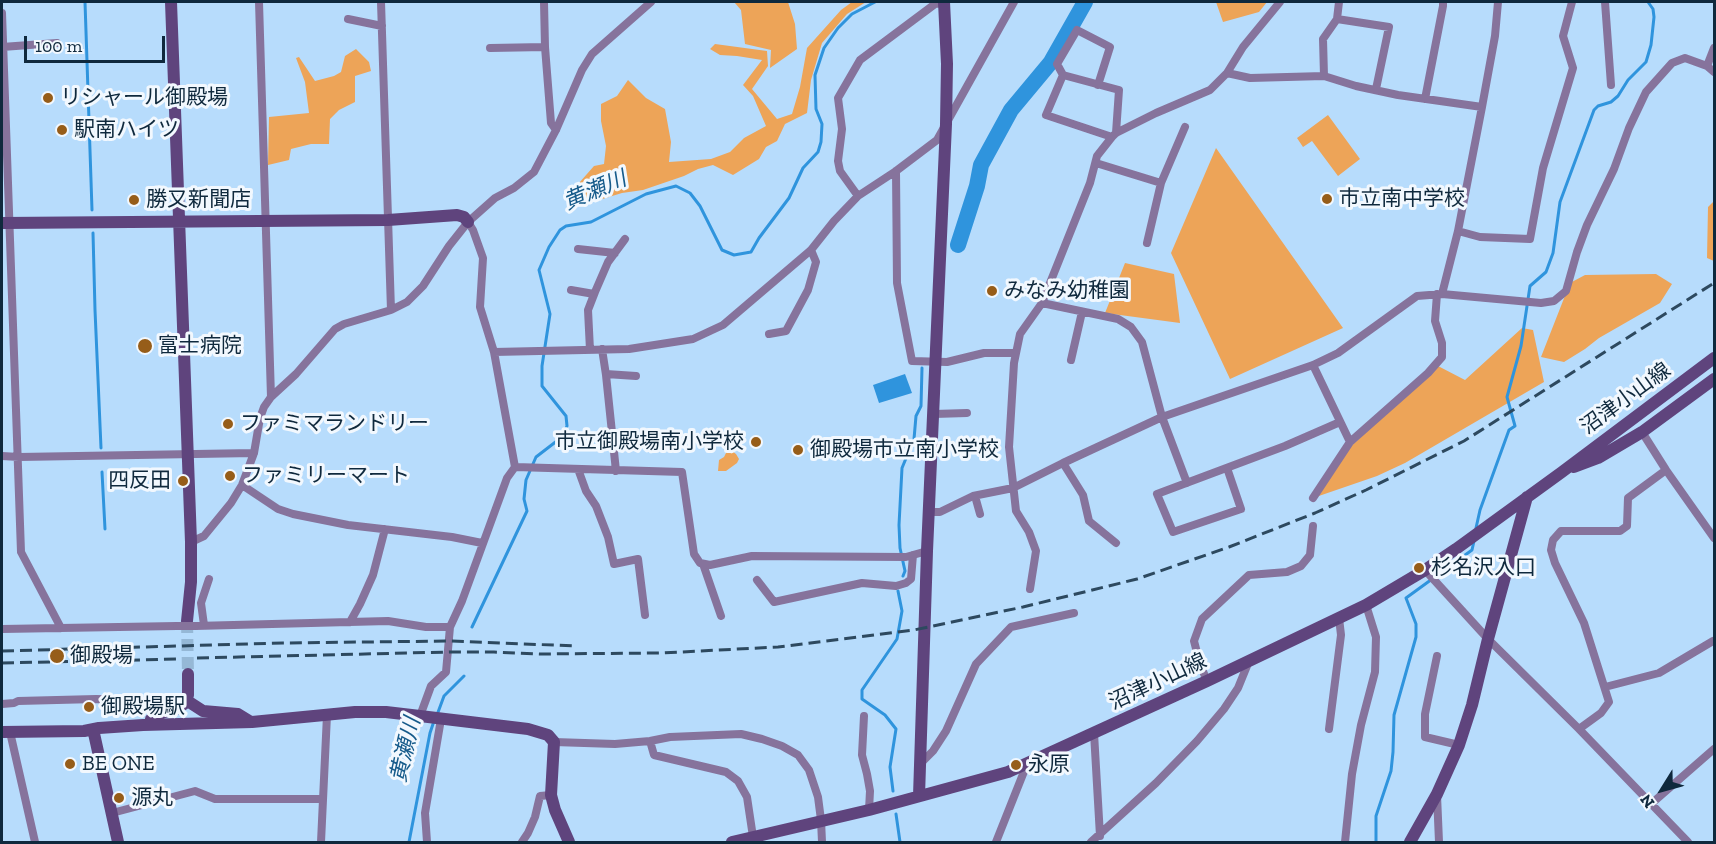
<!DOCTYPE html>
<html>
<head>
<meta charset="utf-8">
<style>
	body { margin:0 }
	#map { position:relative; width:1716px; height:844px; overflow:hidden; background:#b7dcfc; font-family:"Zilla Slab",serif }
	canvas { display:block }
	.frame { position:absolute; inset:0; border:3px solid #0f293d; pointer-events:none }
	.north { position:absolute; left:1632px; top:760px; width:60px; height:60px; -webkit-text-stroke:4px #f2f8fe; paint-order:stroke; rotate:233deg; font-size:16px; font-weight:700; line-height:24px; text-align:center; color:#0f293d }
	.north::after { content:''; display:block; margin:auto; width:21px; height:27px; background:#0f293d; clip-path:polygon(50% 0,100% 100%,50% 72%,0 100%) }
	.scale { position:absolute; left:24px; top:36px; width:141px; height:27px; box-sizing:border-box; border:3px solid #0f293d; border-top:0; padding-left:8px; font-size:18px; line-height:21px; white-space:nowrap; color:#0f293d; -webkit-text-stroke:4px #f2f8fe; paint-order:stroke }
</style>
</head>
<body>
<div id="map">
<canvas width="1716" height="844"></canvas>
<div class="frame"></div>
<div class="north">N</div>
<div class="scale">100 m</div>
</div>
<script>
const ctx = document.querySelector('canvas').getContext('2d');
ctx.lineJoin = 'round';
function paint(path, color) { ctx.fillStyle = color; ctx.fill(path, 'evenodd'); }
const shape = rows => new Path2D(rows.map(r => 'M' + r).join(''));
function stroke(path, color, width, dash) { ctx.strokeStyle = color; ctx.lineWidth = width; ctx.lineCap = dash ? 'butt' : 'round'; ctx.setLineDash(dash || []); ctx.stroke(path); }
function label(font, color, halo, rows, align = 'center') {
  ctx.font = font + ' "Zilla Slab","Noto Sans JP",serif'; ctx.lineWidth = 6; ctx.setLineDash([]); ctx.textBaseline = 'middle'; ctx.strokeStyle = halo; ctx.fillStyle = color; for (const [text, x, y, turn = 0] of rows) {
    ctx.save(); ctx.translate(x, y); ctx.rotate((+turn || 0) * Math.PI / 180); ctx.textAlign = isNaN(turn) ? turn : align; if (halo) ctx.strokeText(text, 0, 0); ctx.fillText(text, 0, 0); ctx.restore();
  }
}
paint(shape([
	[734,2,788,2,795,24,797,49,770,68,771,50,745,44,741,10],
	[852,2,866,2,847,14,822,43,811,80,807,113,785,124,777,141,766,147,759,159,733,175,713,165,698,169,684,176,643,190,622,193,599,200,583,198,579,183,594,166,604,164,606,146,601,121,601,104,617,96,628,80,646,98,665,109,671,142,669,162,711,159,730,152,744,138,766,126,753,96,743,85,762,60,737,56,720,55,710,49,715,44,767,51,768,66,752,89,777,119,792,114,800,87,807,48,841,10],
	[1216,2,1267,2,1259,12,1223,22],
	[356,49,369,62,371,71,355,76,355,102,339,110,330,119,329,144,311,144,291,149,289,160,268,165,269,117,309,113,305,82,296,58,299,57,315,81,334,76,341,72,345,56],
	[1328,115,1360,159,1338,176,1312,141,1303,147,1297,138],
	[1216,148,1343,328,1230,379,1171,253],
	[1714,201,1714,261,1707,258,1708,207],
	[1125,263,1174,274,1180,323,1105,313],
	[1656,274,1672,284,1660,303,1599,338,1585,349,1564,362,1541,357,1570,283,1585,275],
	[1522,328,1533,330,1544,382,1405,463,1377,476,1313,498,1350,447,1438,366,1465,380],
	[727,451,732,451,736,454,739,459,737,463,726,471,718,471,719,460,724,457]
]), '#eda458');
paint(shape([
	[905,374,912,393,879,403,873,385]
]), '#2f94dd');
stroke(shape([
	[85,2,92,210],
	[93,233,95,310,101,448],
	[102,472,105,529],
	[1476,528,1480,510,1509,430,1515,426,1507,397,1521,346,1530,286,1546,272,1553,253,1560,202,1594,110,1598,106,1611,102,1618,96,1628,80,1646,62,1651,45,1654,17,1653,9,1648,2],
	[903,576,905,571,900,548,899,525,902,468,914,439,916,416,921,406,922,368],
	[472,627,527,511,524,499,526,480,536,457,562,437,567,426,566,416,542,386,542,366,550,314,539,270,549,247,560,230,566,226,591,222,646,194,676,186,690,193,700,206,722,250,734,255,751,252,759,238,789,198,803,168,818,152,821,142,822,124,816,109,815,75,824,48,838,28,852,14,875,2],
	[437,715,444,696,464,676],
	[893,791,890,767,896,729,885,715,862,699,862,690,897,639,902,611,898,591],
	[896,814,900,842],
	[409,842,430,733,434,721],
	[1376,842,1376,816,1391,771,1393,752,1394,715,1416,637,1416,624,1406,598,1472,550,1474,541]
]), '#2f94dd', 3);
stroke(shape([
	[958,245,977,186,981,165,1011,110,1051,62,1085,2]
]), '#2f94dd', 16);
stroke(shape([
	[187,621,188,674]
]), '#95b8d6', 12, [12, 6]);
stroke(shape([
	[259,2,271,397],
	[381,2,391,310],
	[544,2,545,47,551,123,556,130],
	[1339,2,1337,19,1389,27,1376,89],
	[1605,2,1611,85],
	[2,13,21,552,61,628],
	[348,19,382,26],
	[2,47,57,43],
	[490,48,545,47],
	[1707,66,1714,48],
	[1227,73,1243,47,1280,2],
	[1063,75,1119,90,1116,133],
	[1324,76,1323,39,1337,19],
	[1098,85,1110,47,1077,30,1057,64,1063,75,1046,115,1112,137],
	[1425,99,1443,6,1443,2],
	[1096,163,1161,183],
	[896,171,897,283,912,361,947,362,984,353,1016,353],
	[858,196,840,171,838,161,842,129,838,98,860,60,935,4,944,3],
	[1458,231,1480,237,1530,239,1543,168,1573,68,1563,36,1572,2],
	[1147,243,1161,183,1185,127],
	[578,249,615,253],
	[571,290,594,294],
	[1442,294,1458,231,1482,107,1495,36,1498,2],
	[1042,303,1118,319,1131,327,1142,342,1162,417,1187,483],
	[769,334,786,331,808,290,816,262,811,250],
	[602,349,606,375,616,471],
	[590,350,588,310,595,292,608,262,625,239],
	[494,352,629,349,693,339,723,325,811,250,834,221,858,196,896,171,937,140,1014,2],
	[1071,360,1082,312],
	[1313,365,1350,442],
	[606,374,636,376],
	[934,414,967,413],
	[1642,432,1666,470,1714,538],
	[612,435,635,434],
	[2,456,19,457,254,453],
	[1063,463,1083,495,1089,521,1116,543],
	[515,467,682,472,694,554,700,563,710,565,752,556,906,557,927,551],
	[1227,468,1241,509,1173,532,1157,494,1285,446,1340,422],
	[578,469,586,491,596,506,608,537,614,564,638,559,645,615],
	[242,485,278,509,293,514,348,525,452,537,482,543],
	[975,496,980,514],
	[1313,498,1350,442,1428,373,1442,357,1442,343,1435,321,1437,294],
	[929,512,940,512,973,496,1013,488,1063,463,1162,417,1313,365,1338,353,1417,296,1442,294,1541,303,1554,301,1566,291,1577,252,1587,225,1614,169,1629,128,1646,92,1672,63,1685,58,1707,66,1714,72],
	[191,542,204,536,231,503,242,485,254,453,260,418,264,407,271,397,296,374,335,329,344,324,391,310,407,302,423,286,449,246,468,222],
	[703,564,721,616],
	[1425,570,1488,639,1579,729,1688,842],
	[757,580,774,602,862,583,896,586,906,583,911,579,913,555],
	[1030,589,1036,551,1029,532,1016,511,1009,447,1014,363,1020,334,1042,303,1090,183,1097,156,1112,137,1116,133,1156,113,1210,90,1227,73,1250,78,1324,76,1356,86,1398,95,1482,107],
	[350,622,360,604,373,575,385,529],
	[204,625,201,603,209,579],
	[195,626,388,621,426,627,450,627],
	[2,629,177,626],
	[1437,656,1425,714,1425,737,1459,745],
	[1207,681,1200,664,1194,641,1202,619,1249,575,1287,572,1301,566,1310,555,1313,526],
	[1605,687,1659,673,1713,641],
	[2,704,14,703,18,701,96,699,134,700],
	[420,716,431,686,446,672,450,627,462,601,507,478,515,467,494,352,480,307,483,258,473,230,468,222,495,198,514,188,534,172,556,130,582,70,592,54,651,2],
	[864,716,862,755,867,774,870,791,869,810],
	[1329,729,1341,635,1339,618],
	[1579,729,1601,713,1609,702,1584,623,1555,563,1551,550,1553,540,1561,531,1620,531,1627,526,1628,498,1666,470],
	[10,732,35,842],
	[1094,733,1100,836],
	[650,741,654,755,726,772,738,781,747,797,753,837],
	[554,742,615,744,650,741,670,737,741,734,762,739,782,746,798,755,809,770,818,797,821,820,822,842],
	[921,763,933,751,946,731,976,664,1011,627,1074,613],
	[1437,795,1439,842],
	[1651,804,1714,749],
	[112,813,195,791,215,799,322,799],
	[321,842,327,715],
	[427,842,425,813,441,719],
	[522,842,528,833,535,817,540,796,551,795],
	[996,842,1027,764],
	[1091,842,1156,783,1197,741,1224,709,1238,688,1249,661],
	[1345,842,1352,774,1361,725,1375,672,1376,637,1366,605]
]), '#86739c', 8);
stroke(shape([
	[171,2,191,542,191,582,187,621],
	[2,223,388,220,457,215,464,217,468,222],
	[1574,467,1598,458,1642,432,1714,379],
	[186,700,203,711,238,714,251,722],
	[151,719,157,714,176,709,184,704,188,695,188,674],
	[93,729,118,842],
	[2,732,84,731,99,728,143,725,252,722,355,712,386,712,420,716,528,729,548,735,554,742,551,795,555,810,569,842],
	[919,796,927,551,946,124,947,64,944,2],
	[732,842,869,810,1008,772,1207,681,1366,605,1425,570,1456,549,1562,472,1714,358],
	[1410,842,1437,794,1459,745,1472,705,1488,639,1527,497]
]), '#5f447d', 12);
stroke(shape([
	[2,651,283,643,449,641,577,646],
	[197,658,449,652,494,652,540,654,661,653,778,647,914,630,1023,607,1137,579,1229,547,1315,513,1366,490,1464,441,1714,283],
	[2,663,180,659]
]), '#2d495f', 3, [12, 6]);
stroke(shape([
	[177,626,195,626]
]), '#86739c', 8);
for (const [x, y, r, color] of [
	[48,98,6,"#965d19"],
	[62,130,6,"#965d19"],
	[1327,199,6,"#965d19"],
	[134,200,6,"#965d19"],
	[992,291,6,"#965d19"],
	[145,346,8,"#965d19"],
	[228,424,6,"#965d19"],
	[756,442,6,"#965d19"],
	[798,450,6,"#965d19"],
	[230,476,6,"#965d19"],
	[183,481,6,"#965d19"],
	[1419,568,6,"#965d19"],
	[57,656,8,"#965d19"],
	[89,707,6,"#965d19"],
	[70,764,6,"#965d19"],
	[1016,765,6,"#965d19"],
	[119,798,6,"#965d19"]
]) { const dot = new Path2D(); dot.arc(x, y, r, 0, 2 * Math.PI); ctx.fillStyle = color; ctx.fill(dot); stroke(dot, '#f2f8fe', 2); }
label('21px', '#0f293d', '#f2f8fe', [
	["リシャール御殿場",60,98],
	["駅南ハイツ",74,130],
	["市立南中学校",1339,199],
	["勝又新聞店",146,200],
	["みなみ幼稚園",1004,291],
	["富士病院",158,346],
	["ファミマランドリー",240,424],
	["市立御殿場南小学校",744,442,"right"],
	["御殿場市立南小学校",810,450],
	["ファミリーマート",242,476],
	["四反田",171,481,"right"],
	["杉名沢入口",1431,568],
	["御殿場",70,656],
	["御殿場駅",101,707],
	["BE ONE",82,764],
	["永原",1028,765],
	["源丸",131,798]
], 'left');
label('21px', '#0f293d', '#f2f8fe', [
	["沼津小山線",1626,399,-36],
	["沼津小山線",1158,682,-25]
]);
label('italic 22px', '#165b8b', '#f2f8fe', [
	["黄瀬川",595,191,-23],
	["黄瀬川",406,750,-77]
]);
</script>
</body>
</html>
